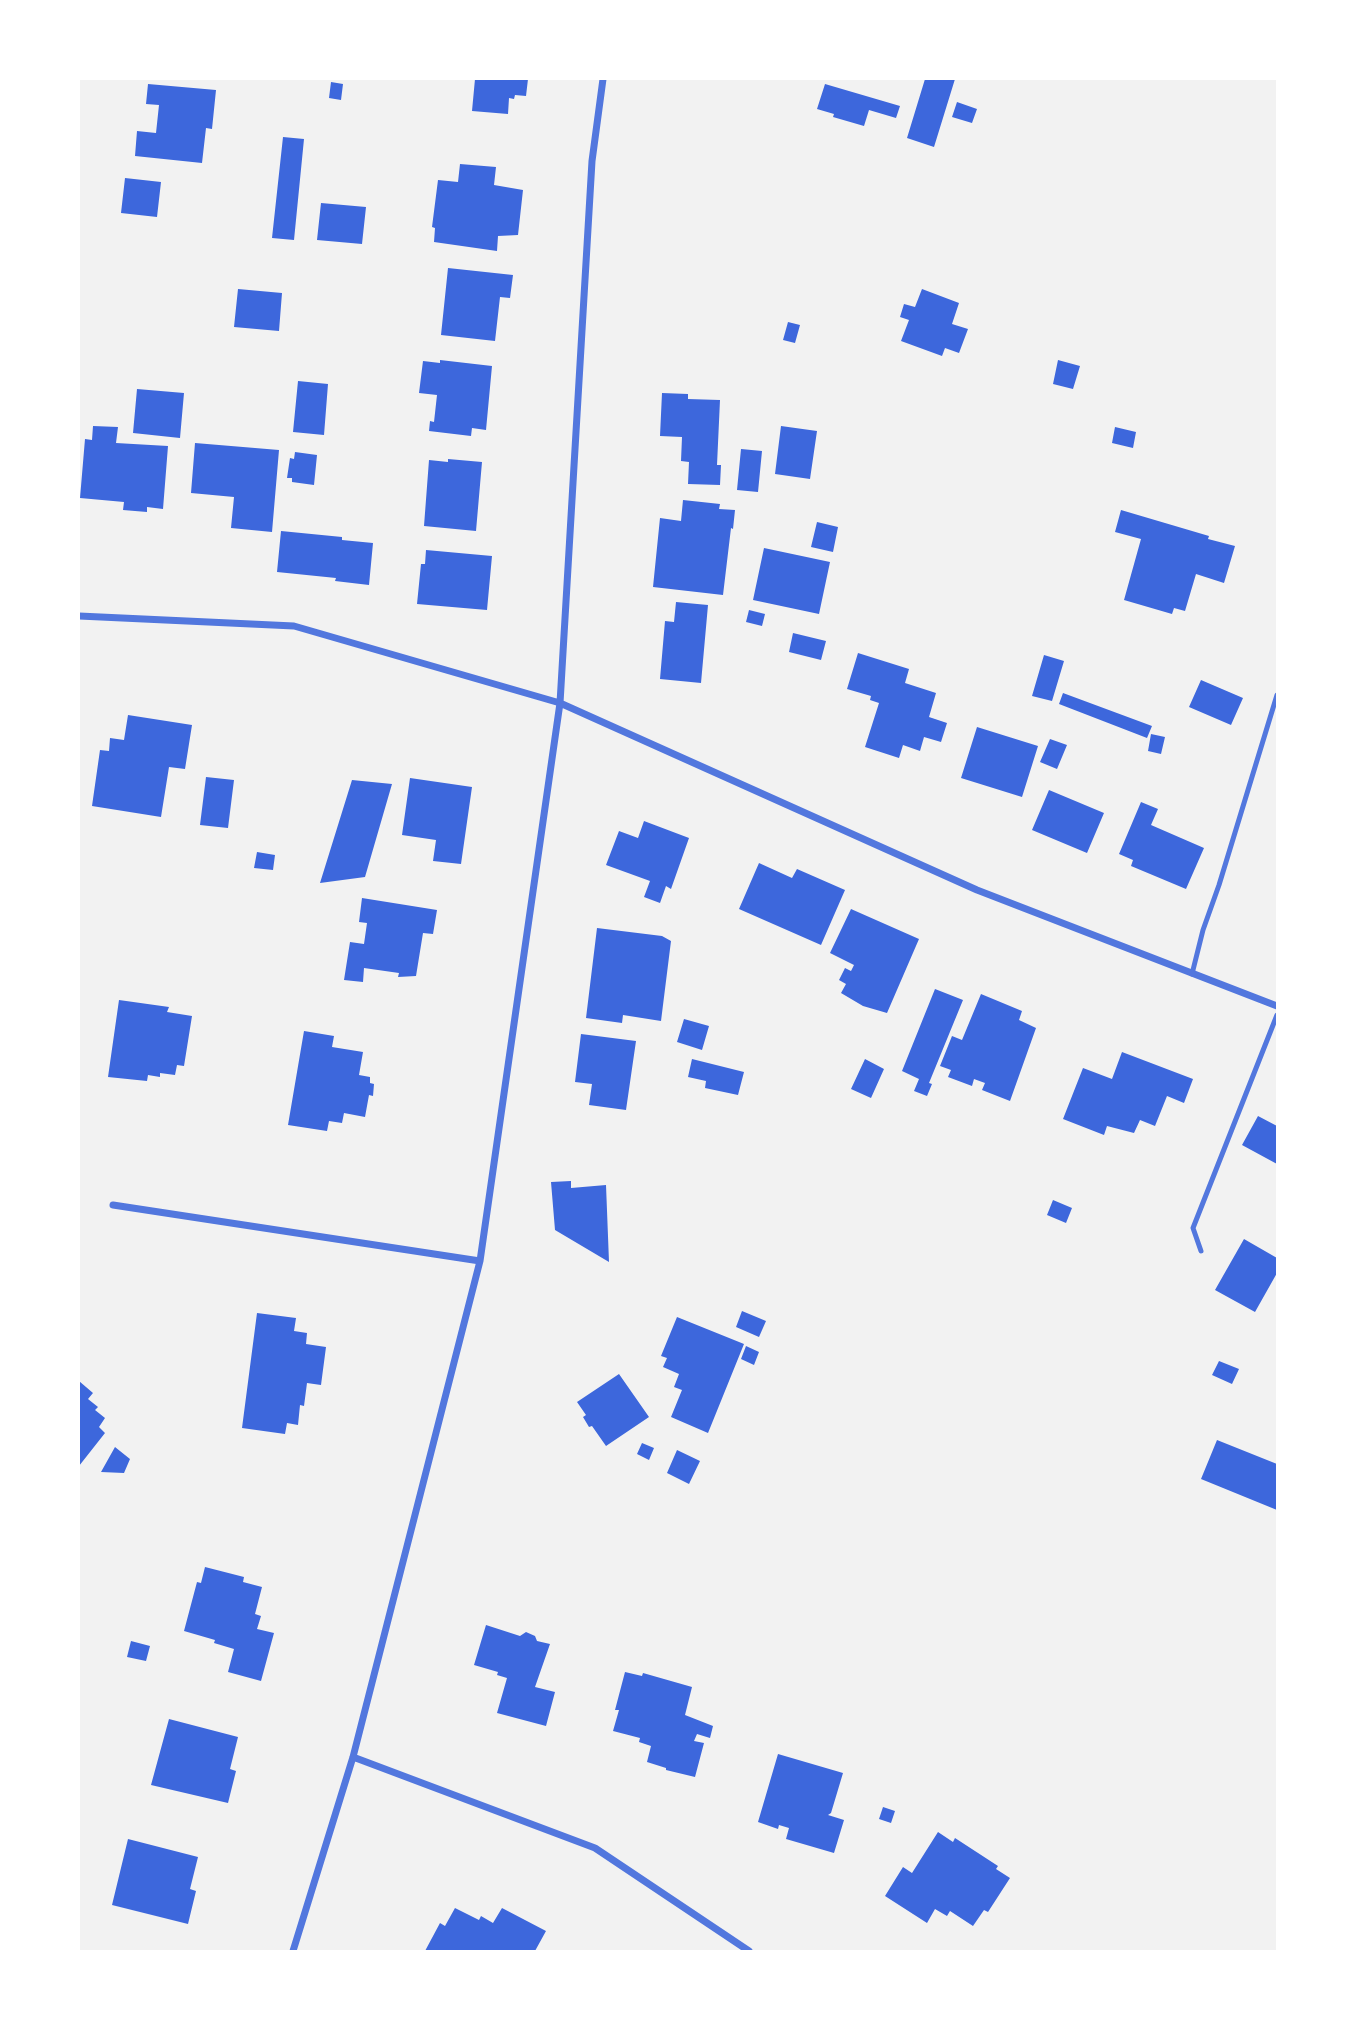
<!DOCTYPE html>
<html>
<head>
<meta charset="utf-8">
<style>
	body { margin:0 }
	#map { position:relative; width:1356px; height:2030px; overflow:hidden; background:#f2f2f2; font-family:Literata,serif }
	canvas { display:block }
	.frame { position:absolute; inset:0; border:80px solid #fff; pointer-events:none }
</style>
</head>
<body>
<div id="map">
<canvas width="1356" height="2030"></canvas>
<div class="frame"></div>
</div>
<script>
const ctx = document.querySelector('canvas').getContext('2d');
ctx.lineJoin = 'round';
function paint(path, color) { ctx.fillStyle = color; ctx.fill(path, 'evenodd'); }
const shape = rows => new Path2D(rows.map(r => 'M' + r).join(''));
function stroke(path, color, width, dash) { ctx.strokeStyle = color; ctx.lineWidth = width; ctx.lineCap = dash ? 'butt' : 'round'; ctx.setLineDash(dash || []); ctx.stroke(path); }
paint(shape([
	[475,79,528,79,526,96,515,95,514,99,509,98,508,114,472,111],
	[925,79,955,79,934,147,907,138],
	[331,82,343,84,341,100,329,98],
	[148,84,216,90,212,129,206,128,202,163,135,156,137,131,156,133,159,105,146,104],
	[825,84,900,106,896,118,869,110,864,126,833,117,834,114,817,109],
	[957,102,977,109,972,123,952,117],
	[283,137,304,139,294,240,272,238],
	[460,164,496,167,494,185,523,190,518,235,498,236,497,251,434,242,435,228,432,227,438,180,458,182],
	[125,178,161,182,157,217,121,213],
	[321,203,366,207,362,244,317,240],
	[448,268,513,275,510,298,500,297,495,341,441,335],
	[238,289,282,293,279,331,234,327],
	[922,289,959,303,952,324,968,329,959,353,945,348,942,356,901,341,909,320,900,317,904,304,915,307],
	[788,322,800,325,795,343,783,340],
	[440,360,492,366,486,430,472,428,471,436,429,431,430,421,434,422,437,395,419,393,423,361,440,363],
	[1058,360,1080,366,1073,389,1053,384],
	[298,381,328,384,324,435,293,432],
	[137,389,184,393,180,438,133,433],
	[662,393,688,394,688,399,720,400,717,465,721,465,720,485,688,484,689,462,681,461,682,437,660,436],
	[93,426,118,427,116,443,168,446,163,509,147,507,147,512,123,510,124,502,80,498,85,439,92,440],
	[781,426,817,431,810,479,775,474],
	[1115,427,1136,432,1133,448,1112,443],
	[195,443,279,450,272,532,231,528,234,497,191,493],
	[741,449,762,451,758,492,737,490],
	[295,452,317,455,314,485,292,482,292,478,287,478,290,458,294,459],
	[448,459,482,462,476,531,424,526,429,460,448,462],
	[683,500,720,504,719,509,735,510,733,529,731,528,723,595,653,587,660,518,681,521],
	[1121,510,1209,536,1208,539,1235,546,1224,583,1196,574,1185,611,1174,608,1172,614,1124,600,1141,539,1115,532],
	[817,522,838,527,833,552,811,547],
	[281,531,342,537,342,540,373,543,369,585,335,581,336,578,277,572],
	[764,548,830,562,819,614,753,600],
	[426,550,492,556,487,610,417,604,421,564,425,564],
	[676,602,708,605,701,683,660,679,665,621,674,622],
	[749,610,765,614,762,626,746,622],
	[793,633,826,641,821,660,789,652],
	[858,653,909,669,905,683,936,693,929,717,947,723,941,742,924,737,920,751,903,745,899,758,865,747,879,703,870,700,871,696,847,689],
	[1044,655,1064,661,1052,701,1032,696],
	[1201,680,1243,698,1231,725,1189,707],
	[1063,693,1152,726,1147,738,1059,704],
	[128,715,192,725,185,769,169,767,161,817,92,806,100,750,109,751,110,738,124,740],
	[977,727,1038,746,1022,797,961,778],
	[1151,734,1165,737,1161,754,1148,751],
	[1050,739,1067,745,1057,769,1040,762],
	[206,777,234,780,228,828,200,825],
	[410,778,472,787,461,864,433,861,436,840,402,835],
	[352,780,392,784,365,877,320,883],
	[1049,790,1104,813,1087,853,1032,830],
	[1141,802,1158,809,1151,825,1204,848,1186,889,1131,866,1133,860,1119,854],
	[644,821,689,838,671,889,666,886,660,903,644,897,650,881,606,865,619,831,638,838],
	[257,852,275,855,273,870,254,868],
	[759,863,792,878,797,869,845,890,821,945,739,909],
	[362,898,437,910,433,934,423,933,416,976,398,977,399,973,364,968,363,982,344,980,350,942,364,944,367,923,359,922],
	[851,909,919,939,887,1013,863,1006,841,993,846,984,839,980,845,968,851,971,854,965,830,953],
	[597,928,662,936,671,941,661,1021,623,1015,622,1023,586,1018],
	[935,989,963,1000,929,1083,932,1084,927,1096,914,1091,919,1079,902,1071],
	[981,994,1022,1011,1019,1020,1036,1028,1010,1101,982,1090,985,1083,974,1079,972,1086,948,1077,951,1070,940,1066,952,1036,962,1040],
	[119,1000,169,1007,167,1012,192,1016,184,1066,177,1065,175,1075,160,1073,160,1077,148,1075,147,1081,108,1077],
	[684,1019,709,1026,702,1050,677,1042],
	[304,1031,334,1036,332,1047,363,1052,359,1075,370,1077,370,1083,374,1084,373,1096,369,1095,365,1117,344,1113,342,1123,329,1121,327,1131,288,1125],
	[581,1034,636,1041,626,1110,589,1105,592,1084,575,1082],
	[1122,1052,1193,1079,1184,1103,1167,1096,1155,1126,1140,1120,1134,1133,1107,1126,1104,1135,1063,1119,1083,1068,1112,1079],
	[692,1059,744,1072,738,1095,705,1088,706,1081,688,1077],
	[865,1059,884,1069,871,1098,851,1089],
	[1258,1116,1277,1126,1277,1164,1242,1145],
	[571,1181,571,1188,606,1185,609,1262,555,1230,551,1182],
	[1053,1200,1072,1208,1066,1223,1047,1215],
	[1244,1239,1277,1258,1277,1273,1255,1312,1215,1290],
	[742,1311,766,1321,759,1337,736,1327],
	[257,1313,296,1318,294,1331,307,1333,306,1344,326,1347,321,1385,307,1383,304,1406,300,1405,298,1425,287,1423,285,1434,242,1428],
	[677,1317,744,1344,708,1433,671,1417,682,1390,674,1387,679,1374,663,1367,667,1358,661,1356],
	[746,1346,759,1352,754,1365,741,1359],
	[1219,1361,1239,1369,1232,1384,1212,1375],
	[619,1374,649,1417,606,1446,592,1426,589,1427,583,1417,586,1415,577,1402],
	[79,1381,93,1393,88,1399,98,1407,95,1410,105,1418,99,1427,105,1433,79,1466],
	[1217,1440,1277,1464,1277,1510,1201,1479],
	[642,1443,654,1448,649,1460,637,1454],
	[115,1447,130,1459,124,1473,101,1472],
	[677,1450,700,1461,689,1484,667,1473],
	[205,1567,244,1577,243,1582,262,1587,255,1614,261,1616,257,1629,274,1633,261,1681,228,1672,234,1649,214,1643,215,1640,184,1631,197,1582,201,1583],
	[486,1625,520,1636,526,1632,535,1636,537,1641,550,1644,535,1687,555,1692,546,1726,497,1713,507,1678,497,1675,498,1672,474,1665],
	[131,1641,150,1646,146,1661,127,1657],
	[625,1672,642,1676,643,1673,692,1687,685,1715,713,1726,710,1738,697,1734,694,1741,704,1743,695,1777,666,1770,666,1768,647,1762,651,1746,639,1742,640,1738,613,1731,619,1710,615,1710],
	[169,1719,238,1737,230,1769,236,1771,228,1803,151,1785],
	[778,1754,843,1773,831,1813,828,1815,844,1820,834,1853,786,1839,789,1828,779,1825,778,1829,758,1822],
	[883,1807,895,1811,891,1823,879,1819],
	[938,1832,953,1842,955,1838,998,1866,996,1869,1010,1878,988,1912,984,1910,973,1926,950,1911,947,1916,935,1909,927,1923,885,1896,903,1867,912,1873],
	[128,1839,198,1857,190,1889,196,1891,188,1924,112,1905],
	[455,1908,479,1920,481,1916,493,1923,502,1908,546,1931,535,1951,425,1951,440,1923,445,1926]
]), '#3d67dc');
stroke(shape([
	[1192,974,1203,930,1219,885,1277,695],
	[1201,1251,1193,1228,1277,1015]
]), '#5277de', 5);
stroke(shape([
	[79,616,294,626,560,703,977,890,1277,1006],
	[113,1205,480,1261],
	[353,1757,595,1848,749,1951],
	[293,1951,353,1757,480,1261,560,703,592,161,603,79]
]), '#5277de', 7);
</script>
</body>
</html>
